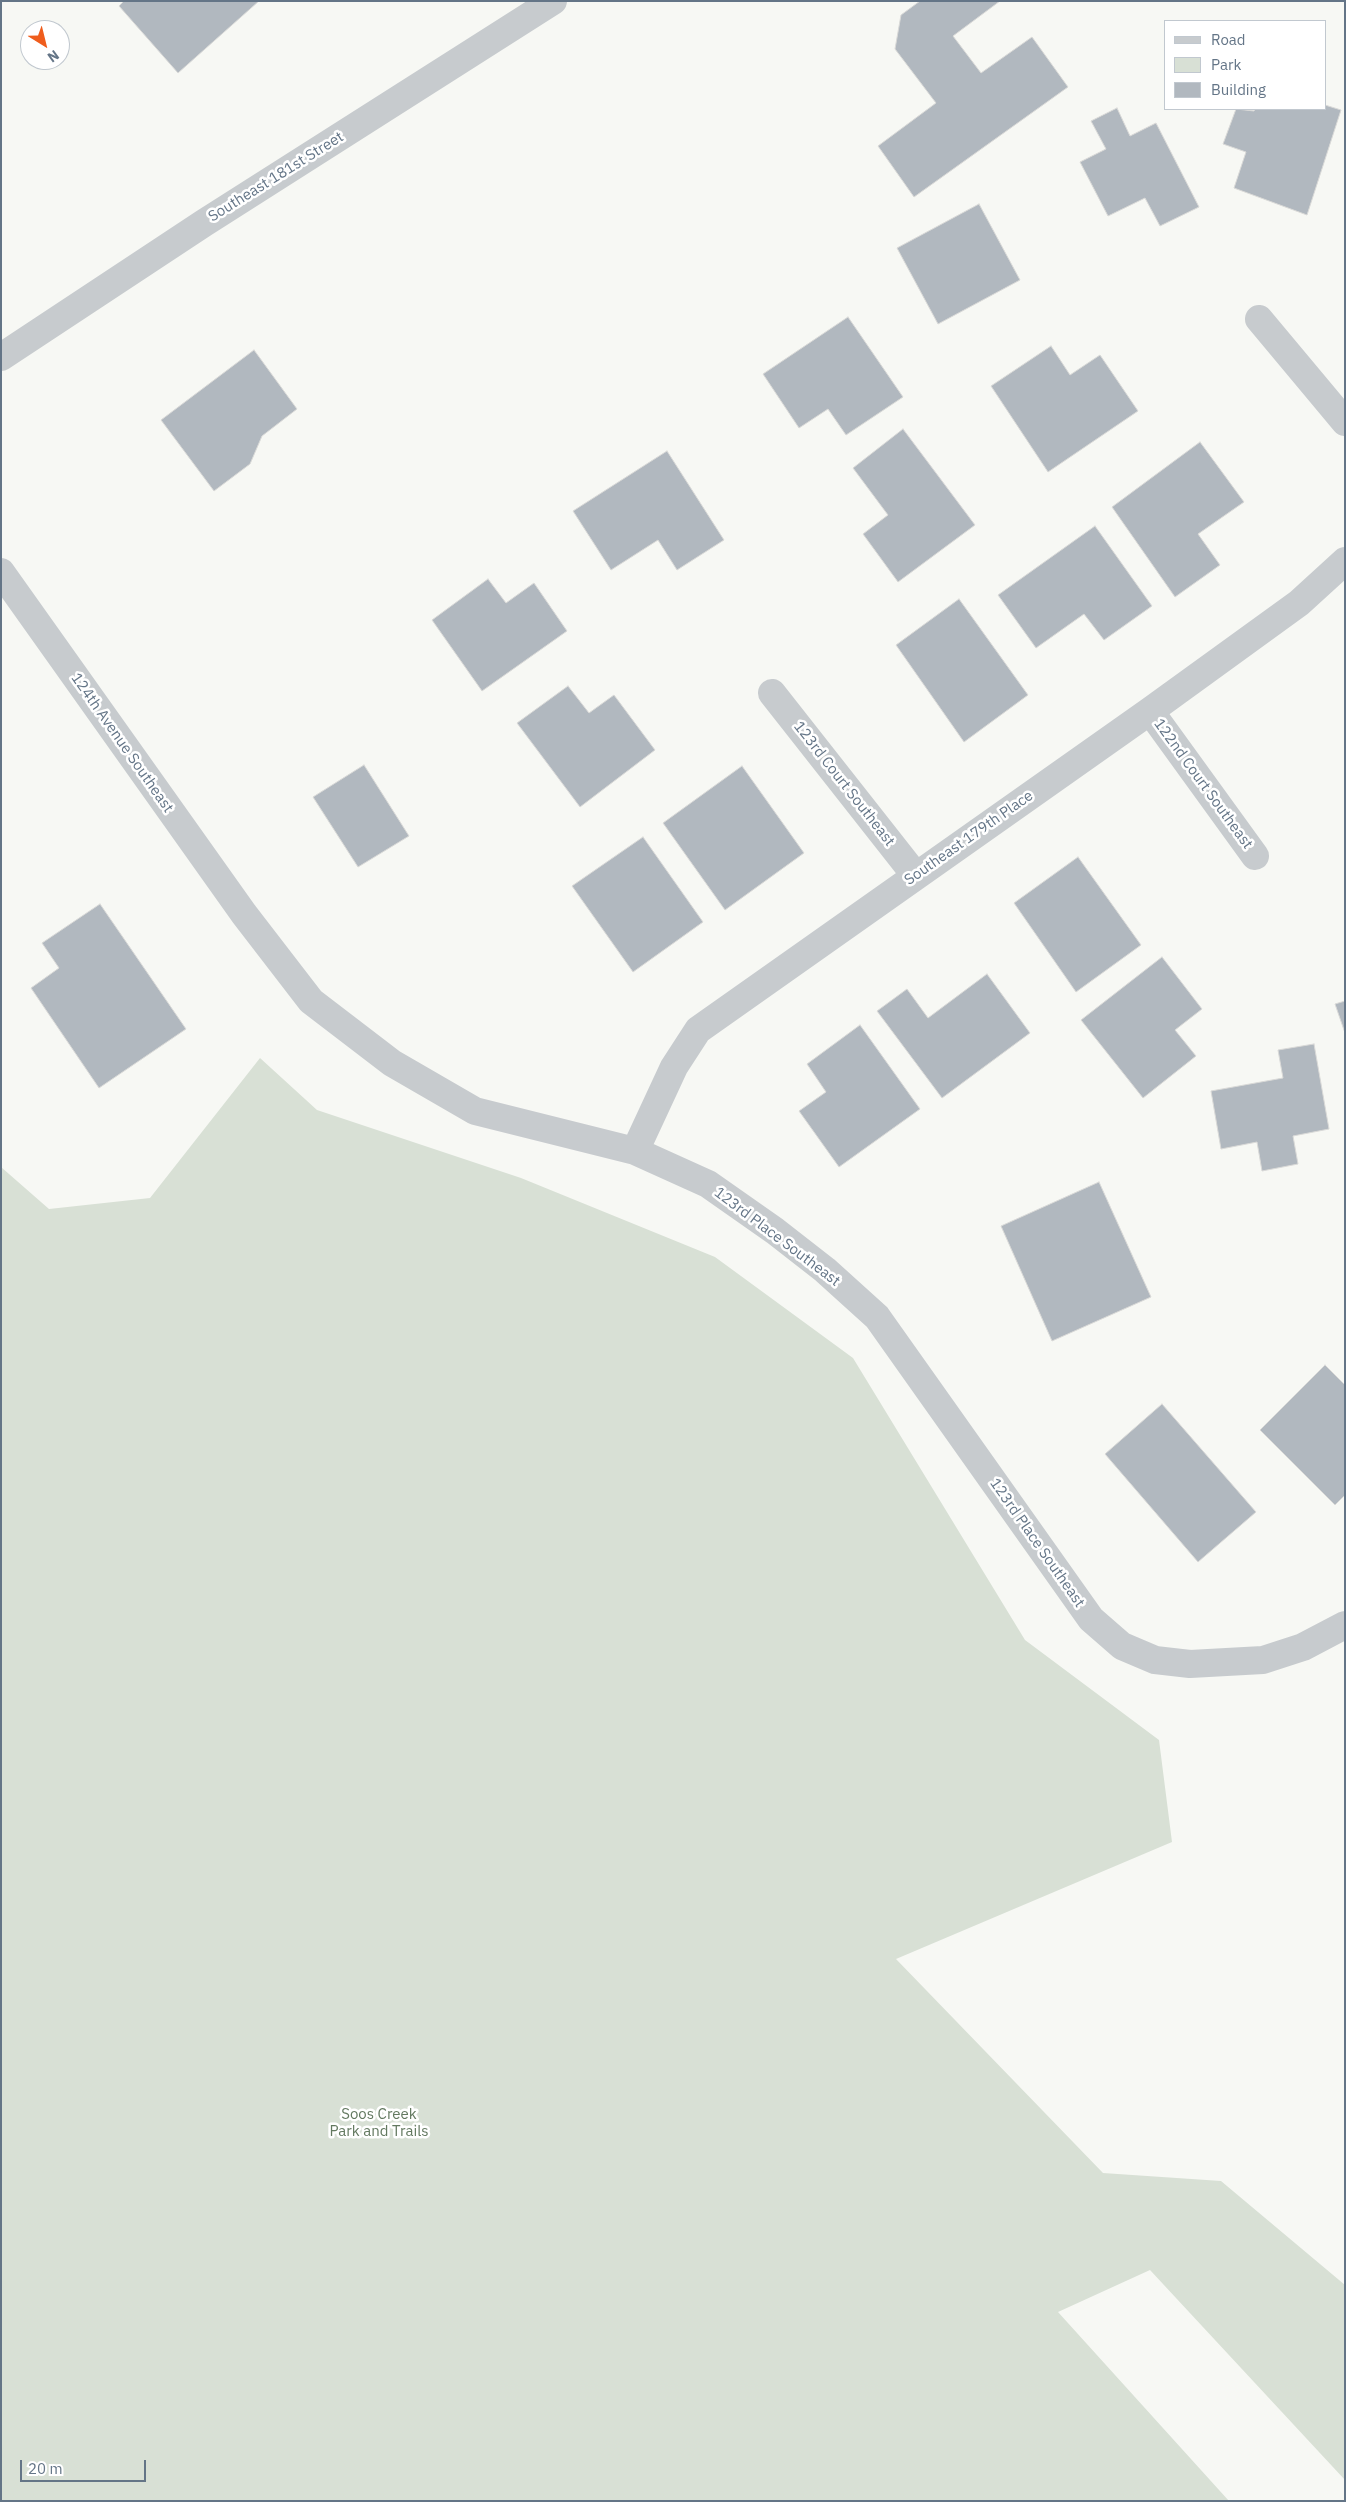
<!DOCTYPE html>
<html>
<head>
<meta charset="utf-8">
<style>
	body { margin:0 }
	#map { position:relative; width:1346px; height:2502px; overflow:hidden; background:#f7f8f4; font-family:"IBM Plex Sans",sans-serif }
	canvas { display:block }
	.frame { position:absolute; inset:0; border:2px solid #647587; pointer-events:none }
	.legend { position:absolute; left:1164px; top:20px; width:162px; height:90px; box-sizing:border-box; background:#fff; border:1px solid #c1c8cf; margin:0; padding:6px 9px; list-style:none; font-size:15px; color:#647587 }
	.legend li { display:flex; align-items:center; gap:10px; height:25px }
	.legend b { width:25px; border:1px solid #c1c8cf }
	.north { position:absolute; left:20px; top:20px; width:50px; height:50px; box-sizing:border-box; background:#fff; border:1px solid #c1c8cf; border-radius:50%; rotate:144deg; font-size:14px; font-weight:700; line-height:20px; text-align:center; color:#647587 }
	.north::after { content:''; display:block; margin:auto; width:18px; height:22px; background:#ef5d1d; clip-path:polygon(50% 0,100% 100%,50% 72%,0 100%) }
	.scale { position:absolute; left:20px; top:2460px; width:126px; height:22px; box-sizing:border-box; border:2px solid #647587; border-top:0; padding-left:6px; font-size:15px; line-height:18px; white-space:nowrap; color:#647587; -webkit-text-stroke:4px #fff; paint-order:stroke }
</style>
</head>
<body>
<div id="map">
<canvas width="1346" height="2502"></canvas>
<div class="frame"></div>
<ul class="legend">
<li><b style="height:6px;background:#c7cbce"></b>Road</li>
<li><b style="height:14px;background:#d8e0d5"></b>Park</li>
<li><b style="height:14px;background:#b1b8bf"></b>Building</li>
</ul>
<div class="north">N</div>
<div class="scale">20 m</div>
</div>
<script>
const ctx = document.querySelector('canvas').getContext('2d');
ctx.lineJoin = 'round';
function paint(path, color) { ctx.fillStyle = color; ctx.fill(path, 'evenodd'); }
const shape = rows => new Path2D(rows.map(r => 'M' + r).join(''));
function stroke(path, color, width, dash) { ctx.strokeStyle = color; ctx.lineWidth = width; ctx.lineCap = dash ? 'butt' : 'round'; ctx.setLineDash(dash || []); ctx.stroke(path); }
function label(font, color, halo, rows, align = 'center') {
  ctx.font = font + ' "IBM Plex Sans",sans-serif'; ctx.lineWidth = 5; ctx.setLineDash([]); ctx.textBaseline = 'middle'; ctx.strokeStyle = halo; ctx.fillStyle = color; for (const [text, x, y, turn = 0] of rows) {
    ctx.save(); ctx.translate(x, y); ctx.rotate((+turn || 0) * Math.PI / 180); ctx.textAlign = isNaN(turn) ? turn : align; if (halo) ctx.strokeText(text, 0, 0); ctx.fillText(text, 0, 0); ctx.restore();
  }
}
paint(shape([
	[260,1058,317,1110,521,1178,715,1257,853,1358,1025,1640,1159,1740,1172,1842,896,1959,1103,2173,1221,2181,1345,2285,1345,2480,1150,2270,1058,2312,1229,2501,1,2501,1,1167,49,1209,150,1198]
]), '#d8e0d5');
const building = shape([
	[124,1,259,1,178,73,119,6,124,1],
	[920,1,1000,1,953,36,981,73,1032,37,1068,87,914,197,878,146,936,103,895,49,901,15,920,1],
	[1325,105,1341,110,1307,215,1234,188,1246,152,1223,144,1236,109,1254,111,1255,109,1325,109,1325,105],
	[1117,108,1130,136,1156,123,1199,207,1160,226,1145,198,1108,216,1080,162,1106,149,1091,121,1117,108],
	[979,204,1020,280,938,324,897,248,979,204],
	[848,317,903,397,846,435,828,409,799,428,763,374,848,317],
	[1051,346,1070,375,1100,355,1138,411,1048,472,991,386,1051,346],
	[254,350,297,409,262,436,250,464,214,491,161,420,254,350],
	[903,429,975,525,898,582,863,534,888,515,853,468,903,429],
	[1200,442,1244,502,1198,534,1220,565,1175,597,1112,507,1200,442],
	[667,451,724,540,677,570,658,540,611,570,573,511,667,451],
	[1095,526,1152,606,1104,640,1084,614,1036,648,998,595,1095,526],
	[488,579,506,603,534,583,567,631,482,691,432,620,488,579],
	[959,599,1028,695,964,742,896,645,959,599],
	[568,686,589,713,614,695,655,750,580,807,517,723,568,686],
	[364,765,409,836,358,867,313,797,364,765],
	[742,766,804,853,725,910,663,823,742,766],
	[643,837,703,922,633,972,572,886,643,837],
	[1078,857,1141,945,1076,992,1014,903,1078,857],
	[100,904,186,1029,99,1088,31,988,59,968,42,943,100,904],
	[1162,957,1202,1009,1175,1030,1196,1056,1143,1098,1081,1020,1162,957],
	[987,974,1030,1033,942,1098,877,1011,907,989,928,1018,987,974],
	[1345,1001,1345,1033,1335,1004,1345,1001],
	[860,1025,920,1109,839,1167,799,1111,826,1092,807,1064,860,1025],
	[1314,1044,1329,1129,1293,1136,1298,1164,1262,1171,1257,1142,1221,1149,1211,1091,1283,1078,1278,1050,1314,1044],
	[1099,1182,1151,1297,1052,1341,1001,1226,1099,1182],
	[1325,1365,1345,1385,1345,1495,1335,1505,1260,1430,1325,1365],
	[1162,1404,1256,1512,1198,1562,1105,1454,1162,1404]
]);
paint(building, '#b1b8bf');
stroke(building, '#d9d9d7', 1);
stroke(shape([
	[1259,319,1345,422],
	[1,357,204,223,553,1],
	[1,572,244,914,311,1001,392,1063,475,1111,635,1151,708,1184,775,1231,825,1270,877,1317,1091,1619,1122,1646,1155,1660,1190,1664,1263,1660,1303,1647,1345,1625],
	[772,693,916,876],
	[1150,711,1255,856],
	[635,1151,674,1067,698,1030,1150,711,1299,603,1345,561]
]), '#c7cbce', 28);
label('15px', '#647587', '#fff', [
	["Southeast 181st Street",276,177,-32],
	["124th Avenue Southeast",122,743,55],
	["123rd Court Southeast",844,784,52],
	["122nd Court Southeast",1203,784,54],
	["Southeast 179th Place",969,838,-35],
	["123rd Place Southeast",777,1237,37],
	["123rd Place Southeast",1037,1543,55]
]);
label('15px', '#637960', '#fff', [
	["Soos Creek",379,2115],
	["Park and Trails",379,2132]
]);
</script>
</body>
</html>
